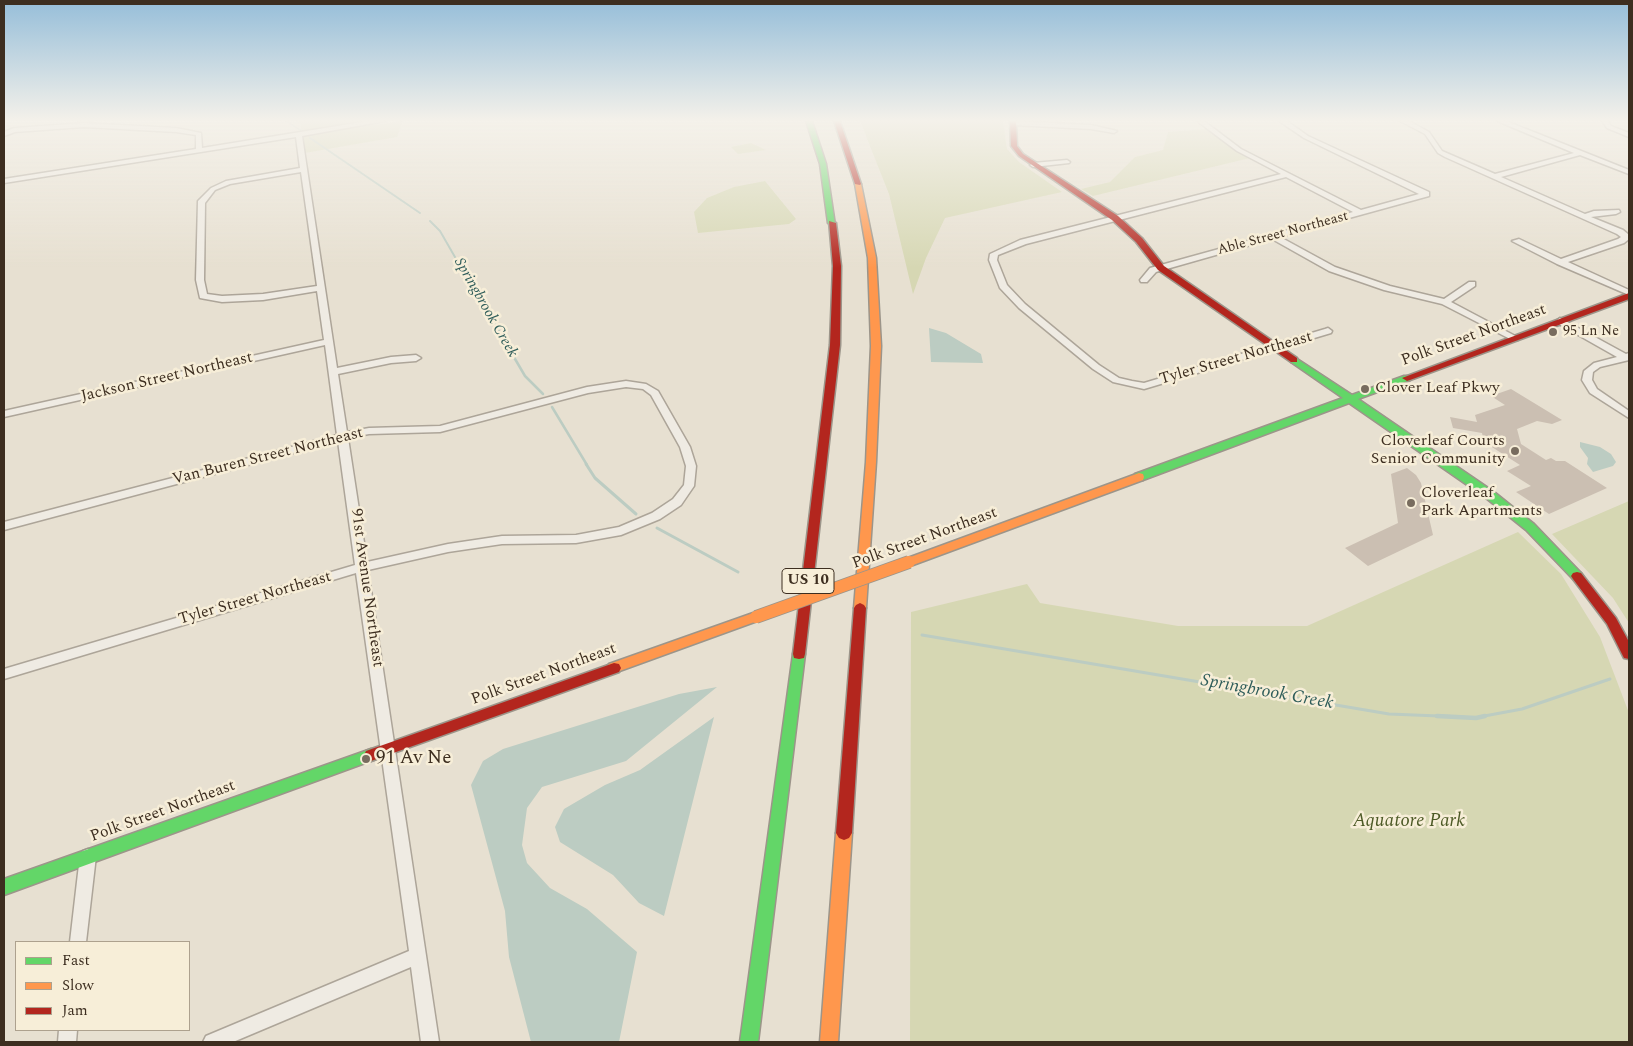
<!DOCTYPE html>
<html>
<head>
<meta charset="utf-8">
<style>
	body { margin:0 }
	#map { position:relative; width:1633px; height:1046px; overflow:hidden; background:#e7e0d1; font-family:Spectral,serif }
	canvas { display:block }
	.frame { position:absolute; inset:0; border:5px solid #3d2e20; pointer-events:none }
	.legend { position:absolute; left:15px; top:941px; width:175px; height:90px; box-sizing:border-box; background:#f7eed8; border:1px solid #ada18e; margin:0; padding:6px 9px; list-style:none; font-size:15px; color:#3d2e20 }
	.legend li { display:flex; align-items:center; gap:10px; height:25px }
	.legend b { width:25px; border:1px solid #ada18e }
</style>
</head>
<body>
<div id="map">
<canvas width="1633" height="1046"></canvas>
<div class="frame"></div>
<ul class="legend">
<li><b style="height:6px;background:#63d668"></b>Fast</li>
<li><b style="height:6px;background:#ff974d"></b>Slow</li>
<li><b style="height:6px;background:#b3261e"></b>Jam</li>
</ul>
</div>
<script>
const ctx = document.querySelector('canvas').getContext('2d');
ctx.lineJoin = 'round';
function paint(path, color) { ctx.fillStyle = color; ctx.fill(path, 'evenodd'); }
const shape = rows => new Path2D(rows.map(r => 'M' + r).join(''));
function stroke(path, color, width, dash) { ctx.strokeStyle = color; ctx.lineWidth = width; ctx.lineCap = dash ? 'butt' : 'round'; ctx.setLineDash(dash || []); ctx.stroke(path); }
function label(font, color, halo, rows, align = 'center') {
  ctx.font = font + ' Spectral,serif'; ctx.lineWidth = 5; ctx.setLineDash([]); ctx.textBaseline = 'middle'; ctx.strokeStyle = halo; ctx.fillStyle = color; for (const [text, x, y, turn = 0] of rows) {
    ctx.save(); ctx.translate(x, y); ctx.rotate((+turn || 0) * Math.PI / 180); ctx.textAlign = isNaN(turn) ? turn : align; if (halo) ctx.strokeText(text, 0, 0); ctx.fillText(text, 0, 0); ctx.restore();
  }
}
paint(shape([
	[296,121,372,121,373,125,403,121,397,137,305,153,300,122],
	[860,121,1003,121,1007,149,1019,162,1062,192,945,218,926,258,913,294,889,194],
	[1205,129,1250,158,1093,196,1081,189,1110,182,1135,157,1163,150,1168,132],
	[751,143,766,150,738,154,731,147],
	[765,181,796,219,789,224,698,233,694,212,707,198,734,187],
	[1629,501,1629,623,1613,598,1552,534],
	[1518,532,1561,574,1600,637,1629,713,1629,1042,910,1042,911,612,1027,584,1040,603,1178,626,1307,626]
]), '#d6d7b3');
paint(shape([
	[929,328,946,333,981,354,983,363,931,362],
	[1580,442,1600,447,1611,454,1616,462,1613,466,1593,472,1587,464,1588,458,1580,447],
	[717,687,626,761,542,787,527,808,522,845,527,863,550,888,587,909,637,952,619,1042,531,1042,509,957,505,911,471,785,483,761,503,749,679,694],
	[714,717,664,916,639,903,613,875,560,842,555,827,564,809,605,785,640,770]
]), '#bcccc2');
stroke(shape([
	[286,121,302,131],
	[310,138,420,213],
	[430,221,440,231,463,271]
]), '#bcccc2', 2);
stroke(shape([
	[463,270,525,376,543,394],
	[552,407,587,465]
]), '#bcccc2', 2.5);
stroke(shape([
	[586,464,595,478,636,514],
	[657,528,738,572],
	[922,635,1389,714,1464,717],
	[1479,717,1522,709,1610,679]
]), '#bcccc2', 3);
stroke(shape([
	[1437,716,1476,718,1485,716]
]), '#bcccc2', 4.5);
paint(shape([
	[1511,389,1562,420,1552,424,1537,421,1517,429,1521,444,1546,460,1551,458,1556,461,1565,461,1607,488,1549,514,1516,492,1531,486,1507,471,1520,465,1484,442,1482,433,1453,428,1450,417,1477,422,1475,415,1505,405,1491,396],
	[1407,468,1416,475,1421,483,1433,535,1368,566,1345,548,1398,523,1391,474]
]), '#cbbfb2');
const street = shape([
	[368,121,385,121,302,136,337,368,391,357,416,355,421,358,416,361,391,363,338,374,347,432,369,428,440,426,587,387,626,381,646,384,658,391,690,447,696,466,694,486,681,505,660,519,621,535,576,543,502,544,448,552,368,570,439,1042,421,1042,411,967,233,1042,203,1042,206,1036,409,951,356,573,4,679,4,669,355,565,338,441,4,530,4,522,337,435,325,345,4,417,4,411,324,340,317,291,263,300,222,302,200,298,196,280,198,201,211,188,226,181,300,168,296,137,4,183,4,179,196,149,196,135,176,132,84,127,15,132,4,136,4,132,14,128,84,123,176,128,201,133,202,148,368,121],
	[301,172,317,286,263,294,222,296,207,294,204,280,205,203,215,190,230,184,301,172],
	[626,387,643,389,651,395,680,447,686,466,684,485,673,499,652,513,619,527,576,535,502,536,448,544,367,562,348,438,369,434,440,432,588,393,626,387],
	[1012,121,1091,125,1117,131,1114,133,1091,129,1013,125,1010,123,1012,121],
	[1197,121,1204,121,1241,149,1361,210,1419,194,1304,138,1279,121,1287,121,1308,136,1429,192,1429,196,1280,237,1335,267,1390,286,1444,299,1469,282,1475,282,1475,286,1451,302,1519,338,1518,340,1512,340,1442,304,1384,290,1329,271,1272,239,1156,272,1147,282,1141,282,1140,280,1150,268,1353,212,1286,177,1026,244,998,255,997,260,1007,285,1025,304,1099,365,1119,378,1132,381,1144,383,1325,329,1328,328,1332,331,1331,333,1144,389,1113,382,1093,369,1019,308,1000,288,989,260,990,254,1020,240,1281,174,1237,151,1197,121],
	[1400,121,1409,121,1429,132,1442,151,1495,174,1574,153,1497,121,1506,121,1629,170,1629,174,1580,155,1501,177,1585,214,1594,211,1619,210,1620,212,1616,214,1591,217,1623,230,1629,235,1629,239,1624,243,1568,262,1629,290,1629,295,1557,264,1512,241,1519,239,1561,259,1618,239,1621,237,1617,234,1445,157,1438,153,1425,134,1400,121],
	[1602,121,1608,121,1611,126,1629,133,1629,137,1607,128,1602,121],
	[1067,160,1070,162,1069,163,1033,167,1030,165,1033,163,1067,160],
	[1560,318,1626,354,1629,353,1629,360,1600,367,1593,372,1592,380,1597,389,1629,411,1629,418,1590,393,1582,380,1584,371,1594,363,1617,357,1557,323,1556,321,1560,318],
	[88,849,93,851,96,856,86,942,70,942,80,856,83,851,88,849],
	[59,1030,77,1030,76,1042,58,1042,59,1030]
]);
const fast = shape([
	[806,121,812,121,826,164,835,225,828,223,820,164,806,121],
	[1294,357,1352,395,1404,376,1410,376,1410,380,1358,399,1494,492,1534,524,1581,573,1583,576,1581,579,1573,579,1526,530,1486,498,1349,403,1143,480,1135,480,1134,477,1135,474,1343,398,1291,362,1291,358,1294,357],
	[799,649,804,650,805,654,758,1042,740,1042,793,654,794,650,799,649],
	[371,749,376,751,378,755,376,759,4,895,4,879,371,749]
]);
const slow = shape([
	[858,182,861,184,876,258,881,346,876,462,866,608,864,611,860,613,856,611,854,608,866,462,871,346,868,258,855,184,858,182],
	[1139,473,1143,474,1144,477,1143,480,913,565,905,565,903,562,905,559,1139,473],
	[756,612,760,614,762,617,760,620,614,673,609,672,607,668,609,664,756,612],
	[844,826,849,828,852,833,838,1042,820,1042,836,833,839,828,844,826]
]);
const jam = shape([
	[834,121,840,121,861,184,860,185,855,184,834,121],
	[1010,121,1016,121,1017,146,1023,154,1118,216,1142,238,1164,266,1297,358,1297,362,1291,362,1158,270,1136,242,1112,220,1019,156,1011,146,1010,121],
	[829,221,836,223,841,266,840,345,805,654,804,658,799,659,794,658,793,654,830,345,833,266,829,221],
	[1629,293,1629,299,1410,380,1407,381,1402,378,1629,293],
	[1577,572,1581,573,1616,618,1629,642,1629,659,1624,658,1607,624,1573,579,1571,576,1573,573,1577,572],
	[860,603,864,605,866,608,852,833,849,838,844,840,839,838,836,833,854,608,856,605,860,603],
	[614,663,619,664,621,668,619,672,371,761,366,759,364,755,366,751,614,663]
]);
stroke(street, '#ada599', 3);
stroke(fast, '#9c958a', 3);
stroke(slow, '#9c958a', 3);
stroke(jam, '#9c958a', 3);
paint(street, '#efebe3');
paint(fast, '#63d668');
paint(slow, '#ff974d');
paint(jam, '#b3261e');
const slowBridge = shape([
	[756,617,909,562]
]);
stroke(slowBridge, '#9c958a', 14, []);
stroke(slowBridge, '#ff974d', 12);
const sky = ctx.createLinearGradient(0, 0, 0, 268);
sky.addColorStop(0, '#96bed9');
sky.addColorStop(0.45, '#f4f1ea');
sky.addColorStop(1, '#f4f1ea00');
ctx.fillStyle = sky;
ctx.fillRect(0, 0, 1633, 268);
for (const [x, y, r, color] of [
	[1553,332,5,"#786c5e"],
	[1365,389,5,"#786c5e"],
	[1515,451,5,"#786c5e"],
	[1411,503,5,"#786c5e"],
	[366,759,5,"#786c5e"]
]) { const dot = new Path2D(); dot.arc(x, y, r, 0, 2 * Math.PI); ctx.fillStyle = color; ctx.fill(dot); stroke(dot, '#f7eed8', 2); }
label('14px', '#3d2e20', '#f7eed8', [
	["Able Street Northeast",1283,234,-15]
]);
label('14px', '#3d2e20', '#f7eed8', [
	["95 Ln Ne",1563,332]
], 'left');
label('italic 15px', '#2f5d5a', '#f7eed8', [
	["Springbrook Creek",485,308,60]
]);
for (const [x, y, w] of [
	[808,581,52]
]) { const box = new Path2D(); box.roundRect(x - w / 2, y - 12.5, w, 25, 4); ctx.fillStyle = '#f7eed8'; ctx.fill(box); stroke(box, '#3d2e20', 1); }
label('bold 15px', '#3d2e20', null, [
	["US 10",808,581]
]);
label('16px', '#3d2e20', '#f7eed8', [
	["Polk Street Northeast",1474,336,-20],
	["Tyler Street Northeast",1236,359,-16],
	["Jackson Street Northeast",167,378,-13],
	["Van Buren Street Northeast",268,457,-14],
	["Polk Street Northeast",925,539,-20],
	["91st Avenue Northeast",366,588,82],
	["Tyler Street Northeast",255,599,-16],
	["Polk Street Northeast",544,675,-20],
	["Polk Street Northeast",163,812,-20]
]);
label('16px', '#3d2e20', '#f7eed8', [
	["Clover Leaf Pkwy",1375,389],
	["Cloverleaf Courts",1505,442,"right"],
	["Senior Community",1505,460,"right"],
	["Cloverleaf",1421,494],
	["Park Apartments",1421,512]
], 'left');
label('italic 18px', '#2f5d5a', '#f7eed8', [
	["Springbrook Creek",1267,693,10]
]);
label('19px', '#3d2e20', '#f7eed8', [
	["91 Av Ne",376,759]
], 'left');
label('italic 19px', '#4d5a26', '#f7eed8', [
	["Aquatore Park",1409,822]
]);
</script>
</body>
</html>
